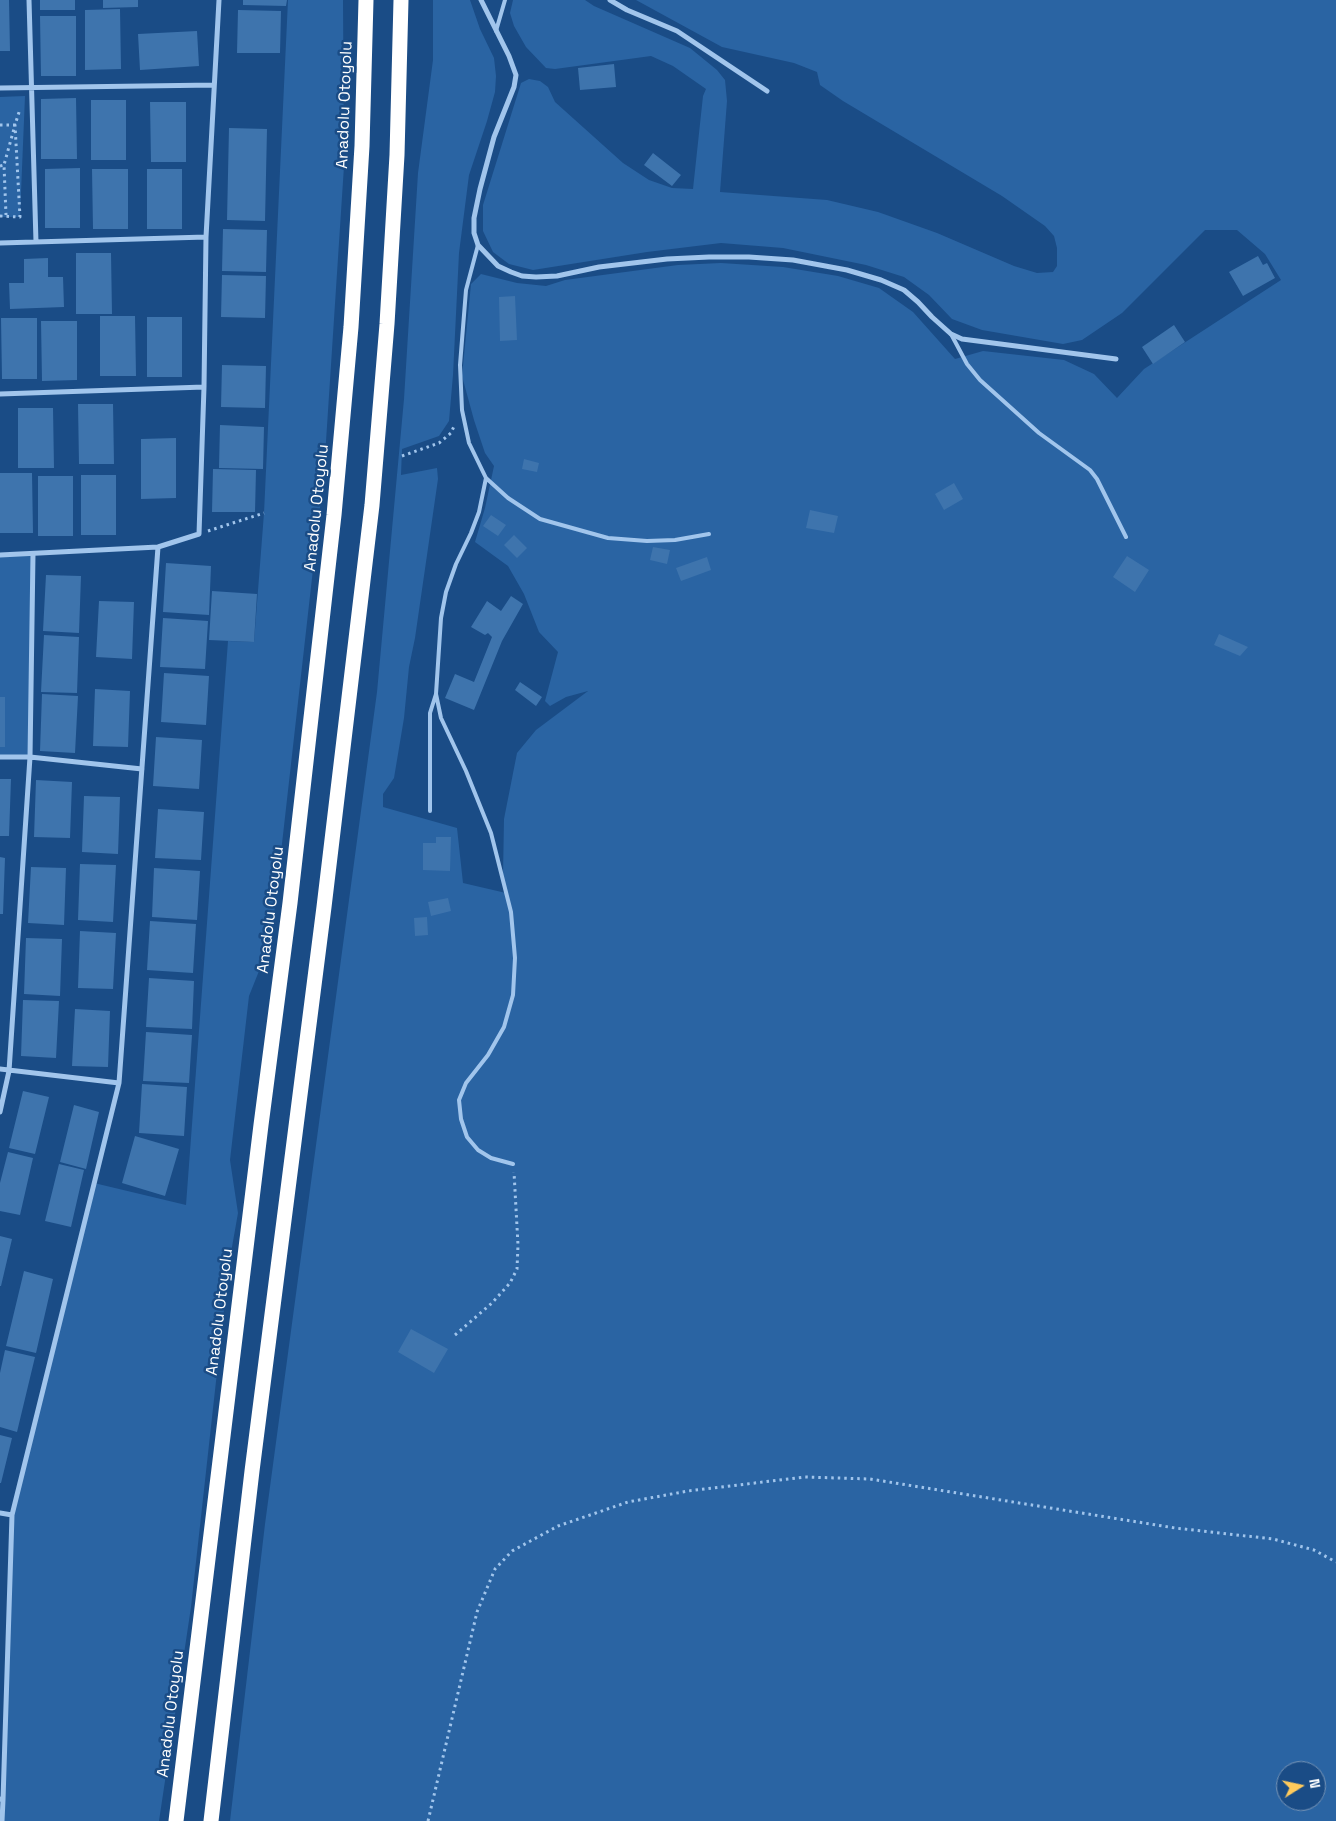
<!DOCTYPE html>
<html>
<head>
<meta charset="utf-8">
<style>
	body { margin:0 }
	#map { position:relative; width:1336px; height:1821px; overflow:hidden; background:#1a4c86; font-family:"Space Grotesk",sans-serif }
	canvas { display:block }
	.north { position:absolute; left:1276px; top:1761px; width:50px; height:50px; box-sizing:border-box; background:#1a4c86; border:1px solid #7694b6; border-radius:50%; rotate:80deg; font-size:14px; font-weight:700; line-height:20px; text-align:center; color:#fff }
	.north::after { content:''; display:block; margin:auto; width:18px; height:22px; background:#feca5c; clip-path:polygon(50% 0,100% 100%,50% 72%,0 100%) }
</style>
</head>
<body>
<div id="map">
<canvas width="1336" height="1821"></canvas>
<div class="north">N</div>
</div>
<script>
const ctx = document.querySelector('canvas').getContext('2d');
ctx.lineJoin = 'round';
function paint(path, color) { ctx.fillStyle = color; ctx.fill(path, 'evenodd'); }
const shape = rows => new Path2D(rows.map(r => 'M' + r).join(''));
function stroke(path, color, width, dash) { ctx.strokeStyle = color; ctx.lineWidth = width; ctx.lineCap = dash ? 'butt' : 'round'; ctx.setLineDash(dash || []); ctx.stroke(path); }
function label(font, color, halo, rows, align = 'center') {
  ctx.font = font + ' "Space Grotesk",sans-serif'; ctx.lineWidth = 5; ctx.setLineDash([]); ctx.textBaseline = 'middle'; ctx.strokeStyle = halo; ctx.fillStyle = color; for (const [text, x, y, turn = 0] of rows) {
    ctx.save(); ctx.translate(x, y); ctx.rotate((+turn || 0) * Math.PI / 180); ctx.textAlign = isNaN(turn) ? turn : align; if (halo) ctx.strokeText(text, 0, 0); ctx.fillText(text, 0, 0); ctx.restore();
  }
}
paint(shape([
	[288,0,343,0,344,166,324,472,271,941,249,996,230,1160,238,1213,229,1264,191,1607,159,1821,2,1821,12,1515,94,1183,186,1205,228,641,254,642,264,513],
	[433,0,470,0,480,29,494,58,496,76,495,92,487,121,469,175,459,253,453,375,449,421,439,436,402,449,401,475,437,468,438,479,415,638,409,667,404,718,394,778,383,794,383,807,457,828,463,883,506,893,503,875,504,819,517,753,536,730,588,691,566,697,550,706,545,701,558,652,539,632,524,594,508,566,475,542,485,508,494,466,485,453,474,420,462,376,471,284,481,274,517,283,546,286,565,280,678,265,721,263,783,267,838,276,879,288,913,312,955,359,983,351,1064,360,1094,374,1117,398,1144,369,1281,280,1265,254,1237,230,1205,230,1122,313,1082,340,1063,344,982,330,952,319,929,295,904,277,866,265,783,248,721,243,647,252,533,270,509,264,493,252,483,231,483,205,521,83,529,79,540,81,548,87,555,102,623,163,649,180,672,188,693,189,703,96,706,89,673,66,651,56,555,69,546,68,526,47,514,26,510,13,513,0,585,0,594,6,690,48,717,70,725,80,727,101,720,192,827,200,878,212,937,233,1014,266,1037,273,1053,272,1057,266,1057,248,1054,236,1045,226,1002,196,843,101,820,85,817,72,794,63,722,47,636,0,1336,0,1336,1821,230,1821,265,1524,377,692,404,399,418,173,433,60],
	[1286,1771,1316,1771,1316,1801,1286,1801],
	[25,96,20,217,0,217,0,97],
	[33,554,30,757,0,757,0,555]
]), '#2a64a3');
paint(shape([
	[0,0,9,0,10,51,0,51],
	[40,0,75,0,75,10,40,10],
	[103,0,138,0,138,7,103,8],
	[243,0,287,0,286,6,243,5],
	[120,9,121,69,85,70,85,10],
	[238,10,281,11,280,53,237,53],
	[40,16,76,16,76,76,41,76],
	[197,31,199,66,140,70,138,34],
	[614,64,616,87,580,90,578,68],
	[76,98,77,159,41,159,41,99],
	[91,100,126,100,126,160,91,160],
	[150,102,186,102,186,162,151,162],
	[229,128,267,129,265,221,227,220],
	[653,153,681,175,672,186,644,165],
	[80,168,80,228,45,228,45,169],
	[92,169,128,169,128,229,93,229],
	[147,169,182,169,182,229,147,229],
	[223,229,267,230,266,272,222,271],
	[76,253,111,253,112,314,76,314],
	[1258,256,1263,265,1267,263,1275,278,1243,296,1229,272],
	[48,258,48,277,63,277,64,307,10,309,9,283,24,283,24,259],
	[222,275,266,276,265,318,221,317],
	[515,296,517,340,500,341,499,297],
	[100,316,135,316,136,376,100,376],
	[147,317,182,317,182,377,147,377],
	[1,318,37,318,37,379,2,379],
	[41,321,77,321,77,380,42,381],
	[1174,325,1185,342,1153,364,1142,347],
	[222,365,266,366,265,408,221,407],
	[78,404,113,404,114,464,79,464],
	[18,408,53,408,54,468,18,468],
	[220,425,264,427,263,469,219,468],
	[176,438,176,498,141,499,141,439],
	[524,459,539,463,537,472,522,469],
	[213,469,256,470,255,512,212,512],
	[0,473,32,473,33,533,0,533],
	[81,475,116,475,116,535,81,535],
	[38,476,73,476,73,536,38,536],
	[954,483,963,499,944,510,935,494],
	[810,510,838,516,834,533,806,528],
	[491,515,506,525,498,536,483,526],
	[514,535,527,548,517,558,504,545],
	[653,547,670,550,667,564,650,560],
	[1127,556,1149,570,1135,592,1113,577],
	[707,557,711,570,681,581,676,568],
	[166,563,211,566,209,615,163,612],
	[46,575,81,576,79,633,43,631],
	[212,591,257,594,254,642,209,640],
	[511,596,523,604,502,641,474,710,445,698,455,674,474,682,492,637,488,633,485,635,471,627,487,601,501,611],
	[99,601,134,602,132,659,96,657],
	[163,618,208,621,205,669,160,667],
	[1219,634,1248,647,1240,656,1214,645],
	[44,635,79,637,77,693,41,692],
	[164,673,209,676,206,725,161,722],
	[520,682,542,697,536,706,515,690],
	[95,689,130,691,128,747,93,746],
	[42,694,78,696,75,753,40,751],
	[0,697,5,697,5,747,0,747],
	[156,737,202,740,199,789,153,786],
	[0,779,11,779,9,836,0,836],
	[36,780,72,782,70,838,34,837],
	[84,796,120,797,118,854,82,852],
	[158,809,204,812,201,860,155,858],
	[436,837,451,837,450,871,423,870,423,843,436,843],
	[0,857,5,858,3,914,0,914],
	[80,864,116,865,113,922,78,920],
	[31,867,66,868,64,925,28,923],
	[154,868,200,871,197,920,152,917],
	[448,898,451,911,431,916,428,902],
	[427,917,428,935,415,936,414,918],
	[150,921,196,924,193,973,147,970],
	[80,931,116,933,113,989,78,988],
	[26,938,62,939,60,996,24,994],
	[149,978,194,981,192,1029,146,1027],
	[23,1000,59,1001,56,1058,21,1056],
	[75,1009,110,1011,108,1067,72,1066],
	[146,1032,192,1035,189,1083,143,1081],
	[142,1084,187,1087,184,1136,139,1133],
	[23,1091,49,1097,35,1154,9,1148],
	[74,1105,99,1112,86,1169,60,1162],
	[135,1136,179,1149,165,1196,122,1183],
	[8,1152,33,1158,20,1215,0,1211,0,1183],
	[59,1164,84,1170,71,1227,45,1221],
	[0,1236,12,1239,1,1286,0,1286],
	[24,1271,53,1279,36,1353,6,1346],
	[411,1329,448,1349,434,1373,398,1352],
	[5,1350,35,1357,17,1432,0,1427,0,1373],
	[0,1435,12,1438,1,1483,0,1483]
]), '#3e74ad');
stroke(shape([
	[0,125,15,125,20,109],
	[0,166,4,165,6,215],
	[0,216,20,217,15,125,4,165],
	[402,456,439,443,451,433,455,424],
	[208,531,264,513],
	[455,1335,492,1303,510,1283,517,1269,518,1245,514,1172],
	[428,1821,477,1612,495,1569,512,1551,558,1526,628,1502,688,1491,805,1477,870,1479,1175,1528,1273,1539,1314,1550,1336,1562]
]), '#a1c5ec', 3, [2.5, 4]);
stroke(shape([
	[496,31,505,0],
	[478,245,466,290,460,365,462,410,469,443,486,478,508,498,540,519,608,538,647,541,675,540,709,534],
	[951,334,967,364,980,380,1039,433,1090,470,1097,479,1126,537],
	[486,478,479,512,471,533,456,564,446,592,441,618,436,694,441,718,466,771,491,833,511,912,515,958,513,995,504,1027,488,1055,466,1083,459,1100,461,1119,467,1137,478,1150,491,1158,513,1164],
	[430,811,430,713,436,694]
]), '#a1c5ec', 4);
stroke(shape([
	[29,0,36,242],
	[481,0,509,56,516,75,514,87,494,137,480,189,474,218,474,233,478,245,498,266,511,272,522,276,536,277,557,276,599,267,667,259,709,257,749,257,793,260,847,270,881,280,904,290,918,302,932,317,951,334,962,339,1116,359],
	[610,0,627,10,677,31,767,91],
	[0,88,214,85],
	[0,243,206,237],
	[0,394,204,387],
	[0,555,158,547,199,534,204,387,206,237,219,0],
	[0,757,30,757,142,769],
	[0,1069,119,1083],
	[0,1112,9,1071,30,757,33,554],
	[0,1513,12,1515],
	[0,1799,3,1800,2,1821],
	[3,1800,12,1515,119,1083,158,547]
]), '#a1c5ec', 5);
stroke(shape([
	[176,1821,261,1125,290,903,334,515,351,327,362,146,366,0],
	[211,1821,252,1471,324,907,372,505,387,324,397,155,401,0]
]), '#fff', 15);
label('16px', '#fff', '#1a4c86', [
	["Anadolu Otoyolu",345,105,-88],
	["Anadolu Otoyolu",317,508,-84],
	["Anadolu Otoyolu",271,910,-83],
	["Anadolu Otoyolu",220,1312,-83],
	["Anadolu Otoyolu",171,1714,-83]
]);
</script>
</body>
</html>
